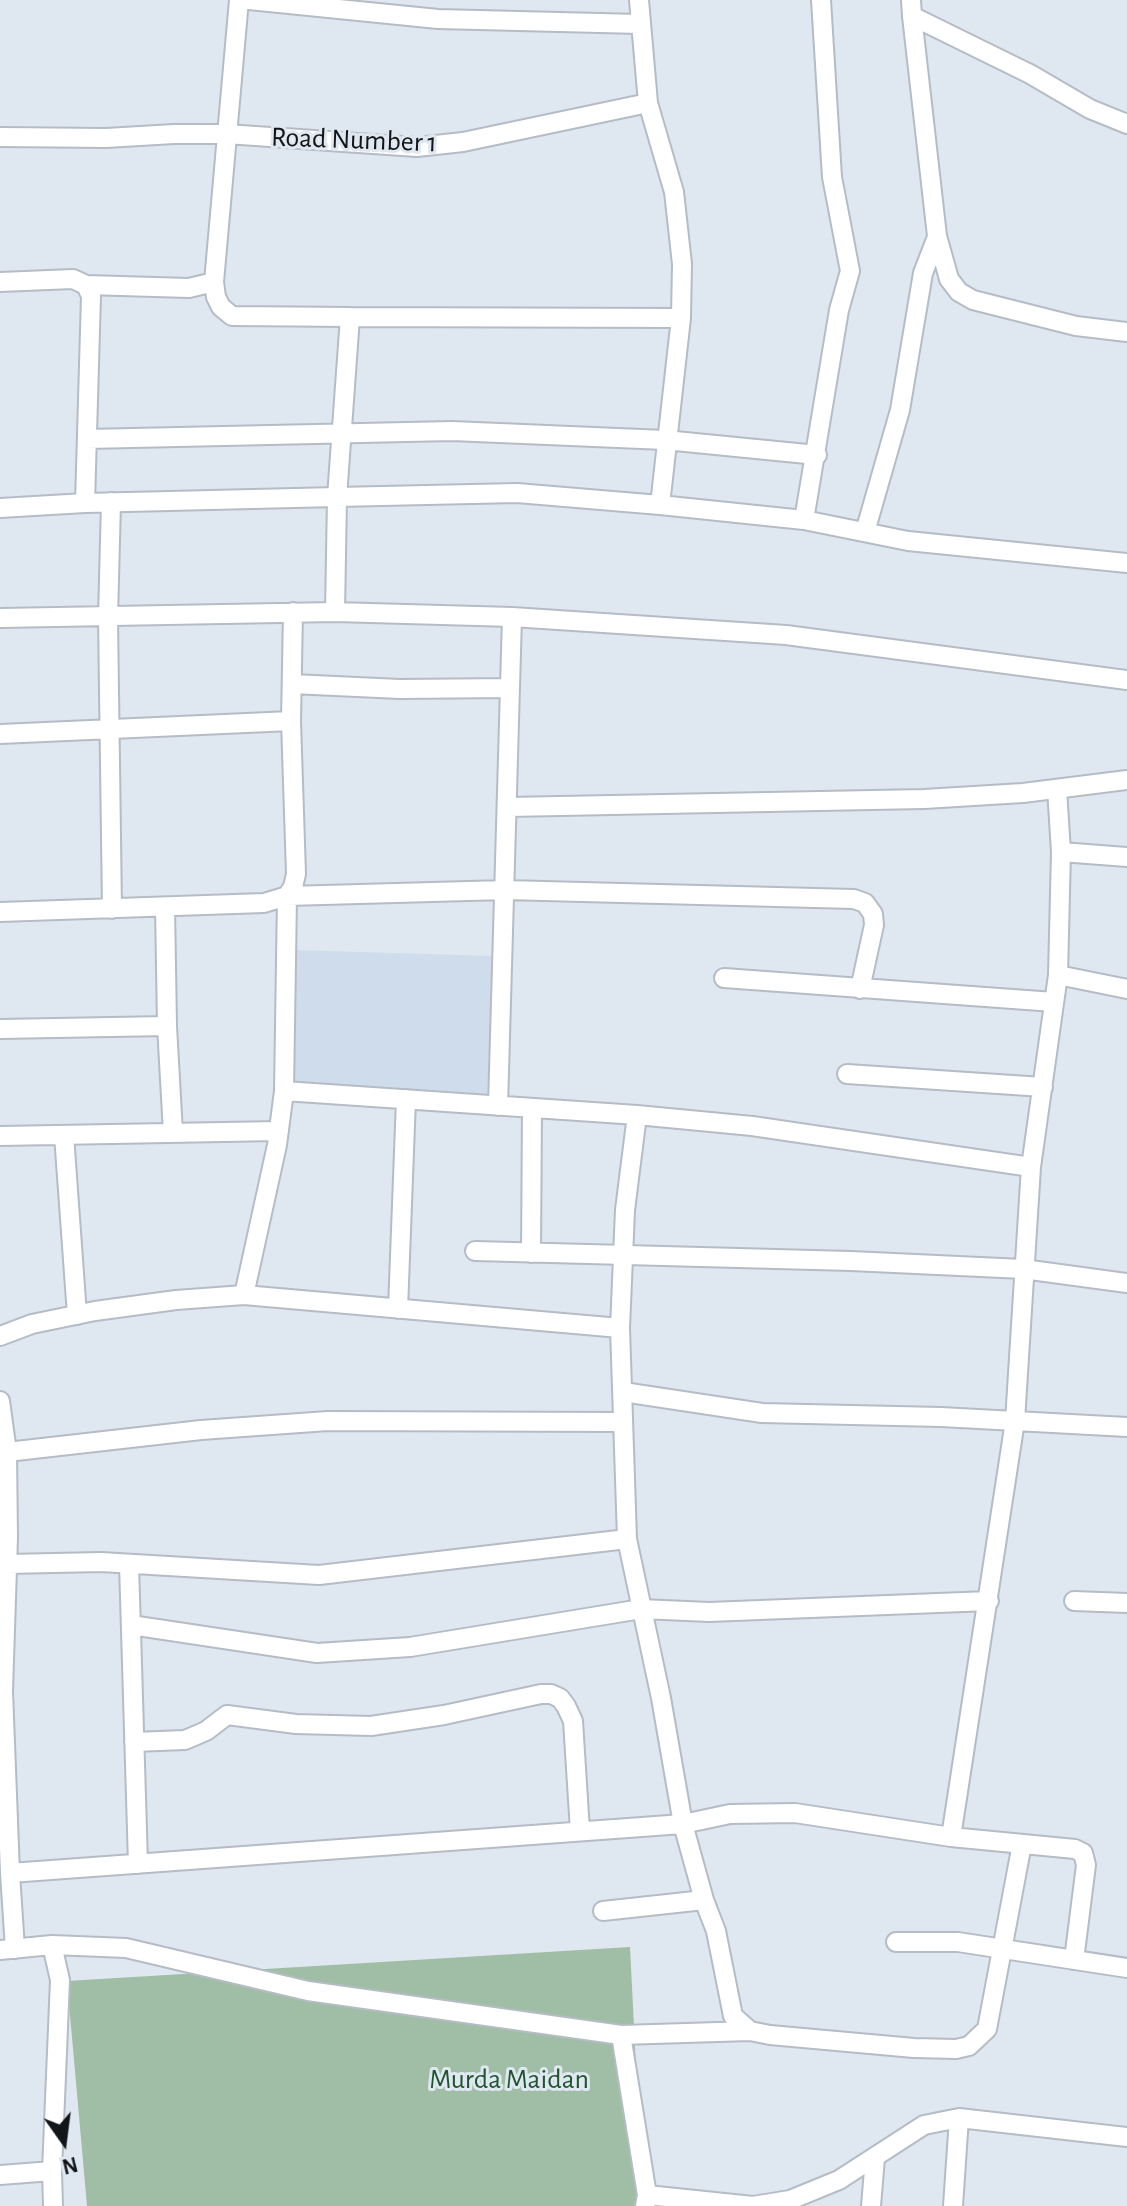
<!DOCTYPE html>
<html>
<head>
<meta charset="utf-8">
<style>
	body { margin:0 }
	#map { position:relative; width:1127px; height:2206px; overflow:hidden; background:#dfe7f0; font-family:"Alegreya Sans",sans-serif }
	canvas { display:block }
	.north { position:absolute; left:24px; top:2102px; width:80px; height:80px; -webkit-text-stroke:6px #dfe7f0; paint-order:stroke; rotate:166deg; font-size:22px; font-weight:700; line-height:32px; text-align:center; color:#131619 }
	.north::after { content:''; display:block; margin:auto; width:28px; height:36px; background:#131619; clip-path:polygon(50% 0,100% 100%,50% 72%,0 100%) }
</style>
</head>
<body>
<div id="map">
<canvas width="1127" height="2206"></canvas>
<div class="north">N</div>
</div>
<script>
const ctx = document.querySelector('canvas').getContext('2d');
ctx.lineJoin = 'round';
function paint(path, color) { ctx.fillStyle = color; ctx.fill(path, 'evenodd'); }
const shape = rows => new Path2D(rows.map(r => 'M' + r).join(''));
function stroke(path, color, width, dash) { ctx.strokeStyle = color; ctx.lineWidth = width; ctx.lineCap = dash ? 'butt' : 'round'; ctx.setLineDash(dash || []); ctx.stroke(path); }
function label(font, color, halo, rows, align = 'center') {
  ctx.font = font + ' "Alegreya Sans",sans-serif'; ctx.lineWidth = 6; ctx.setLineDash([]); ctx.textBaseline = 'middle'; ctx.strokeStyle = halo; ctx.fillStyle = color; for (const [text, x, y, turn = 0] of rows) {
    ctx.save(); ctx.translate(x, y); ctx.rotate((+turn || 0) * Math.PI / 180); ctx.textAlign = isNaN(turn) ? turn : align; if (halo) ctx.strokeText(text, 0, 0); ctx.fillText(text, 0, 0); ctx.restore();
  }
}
paint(shape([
	[294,950,492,956,489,1095,294,1088]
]), '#cfdceb');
paint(shape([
	[630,1947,643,2206,87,2206,67,1981]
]), '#a0bea5');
const minor = shape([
	[239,0,214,282,216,297,221,307,232,316,350,317],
	[249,0,438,19,640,24],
	[911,0,912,16,1030,74,1090,109,1127,124],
	[912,16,937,236,949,279,959,292,973,300,1076,326,1127,332],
	[0,137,106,138,174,134,226,134,417,147,463,142,648,103,639,0],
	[0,282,73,279,86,285,91,296,85,503,337,497,350,317,681,318,682,264,674,192,648,103],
	[86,285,189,288,214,282],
	[87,439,452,431,665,440,817,455],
	[111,502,108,618,112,909],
	[660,505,681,318],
	[0,508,85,503],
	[804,520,839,310,850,271,832,177,821,0],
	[865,532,900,410,923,273,937,237],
	[335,612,337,497,517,493,660,505,804,520,908,541,1127,563],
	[0,618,335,612,512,617,786,635,1127,680],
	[292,684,400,689,510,688],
	[0,734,291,721],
	[508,807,924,799,1023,793,1127,780],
	[1061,852,1127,857],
	[165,907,167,1026,173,1133],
	[0,912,264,903,287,896,293,887,296,874,291,721,293,612],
	[1058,975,1127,989],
	[724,978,1054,1002],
	[0,1029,167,1026],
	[847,1074,1043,1087],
	[284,1091,637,1115,752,1126,1031,1167],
	[498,1106,512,617],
	[637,1115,625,1210,620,1328,627,1539,661,1698,683,1824,704,1900,716,1931,733,2016,750,2031,770,2035,914,2048,956,2049,969,2046,987,2029,1022,1844],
	[64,1135,77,1315],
	[0,1136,279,1131],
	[475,1251,851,1261,1023,1269,1127,1283],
	[531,1253,532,1108],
	[244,1295,277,1145,284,1091,287,896,505,890,854,899,865,903,873,914,874,925,860,989],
	[398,1309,406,1099],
	[0,1336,32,1324,95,1311,176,1300,244,1295,620,1328],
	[623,1392,762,1413,941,1417,1127,1427],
	[0,1401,7,1452,8,1537,3,1691,10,1873],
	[7,1452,201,1430,328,1421,623,1422],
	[7,1564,101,1562,319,1575,627,1539],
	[129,1564,138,1864],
	[1074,1601,1127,1603],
	[131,1625,317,1653,410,1647,641,1609,709,1612,989,1601],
	[134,1742,185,1740,206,1731,227,1715,296,1724,371,1726,444,1715,541,1694,551,1694,560,1698,566,1706,573,1721,580,1831],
	[951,1837,1015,1421,1031,1167,1058,975,1061,852,1057,789],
	[603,1911,704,1900],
	[896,1942,958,1942,1127,1968],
	[52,1945,126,1948,308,1991,621,2035,750,2031],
	[15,1949,10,1873,683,1824,730,1814,795,1813,951,1837,1075,1849,1083,1853,1086,1865,1074,1960],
	[0,1950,52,1945,60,1980,52,2171,53,2206],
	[621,2035,647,2195,645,2206],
	[0,2175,52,2171],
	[647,2195,753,2206,790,2200,839,2180,924,2125,959,2118,1127,2137],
	[871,2206,875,2158],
	[953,2206,959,2118]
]);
stroke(minor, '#b5bcc5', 22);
stroke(minor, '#fff', 18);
label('28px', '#131619', '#dfe7f0', [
	["Road Number 1",354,140,2]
]);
label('28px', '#20552f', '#dfe7f0', [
	["Murda Maidan",509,2080]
]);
</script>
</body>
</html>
